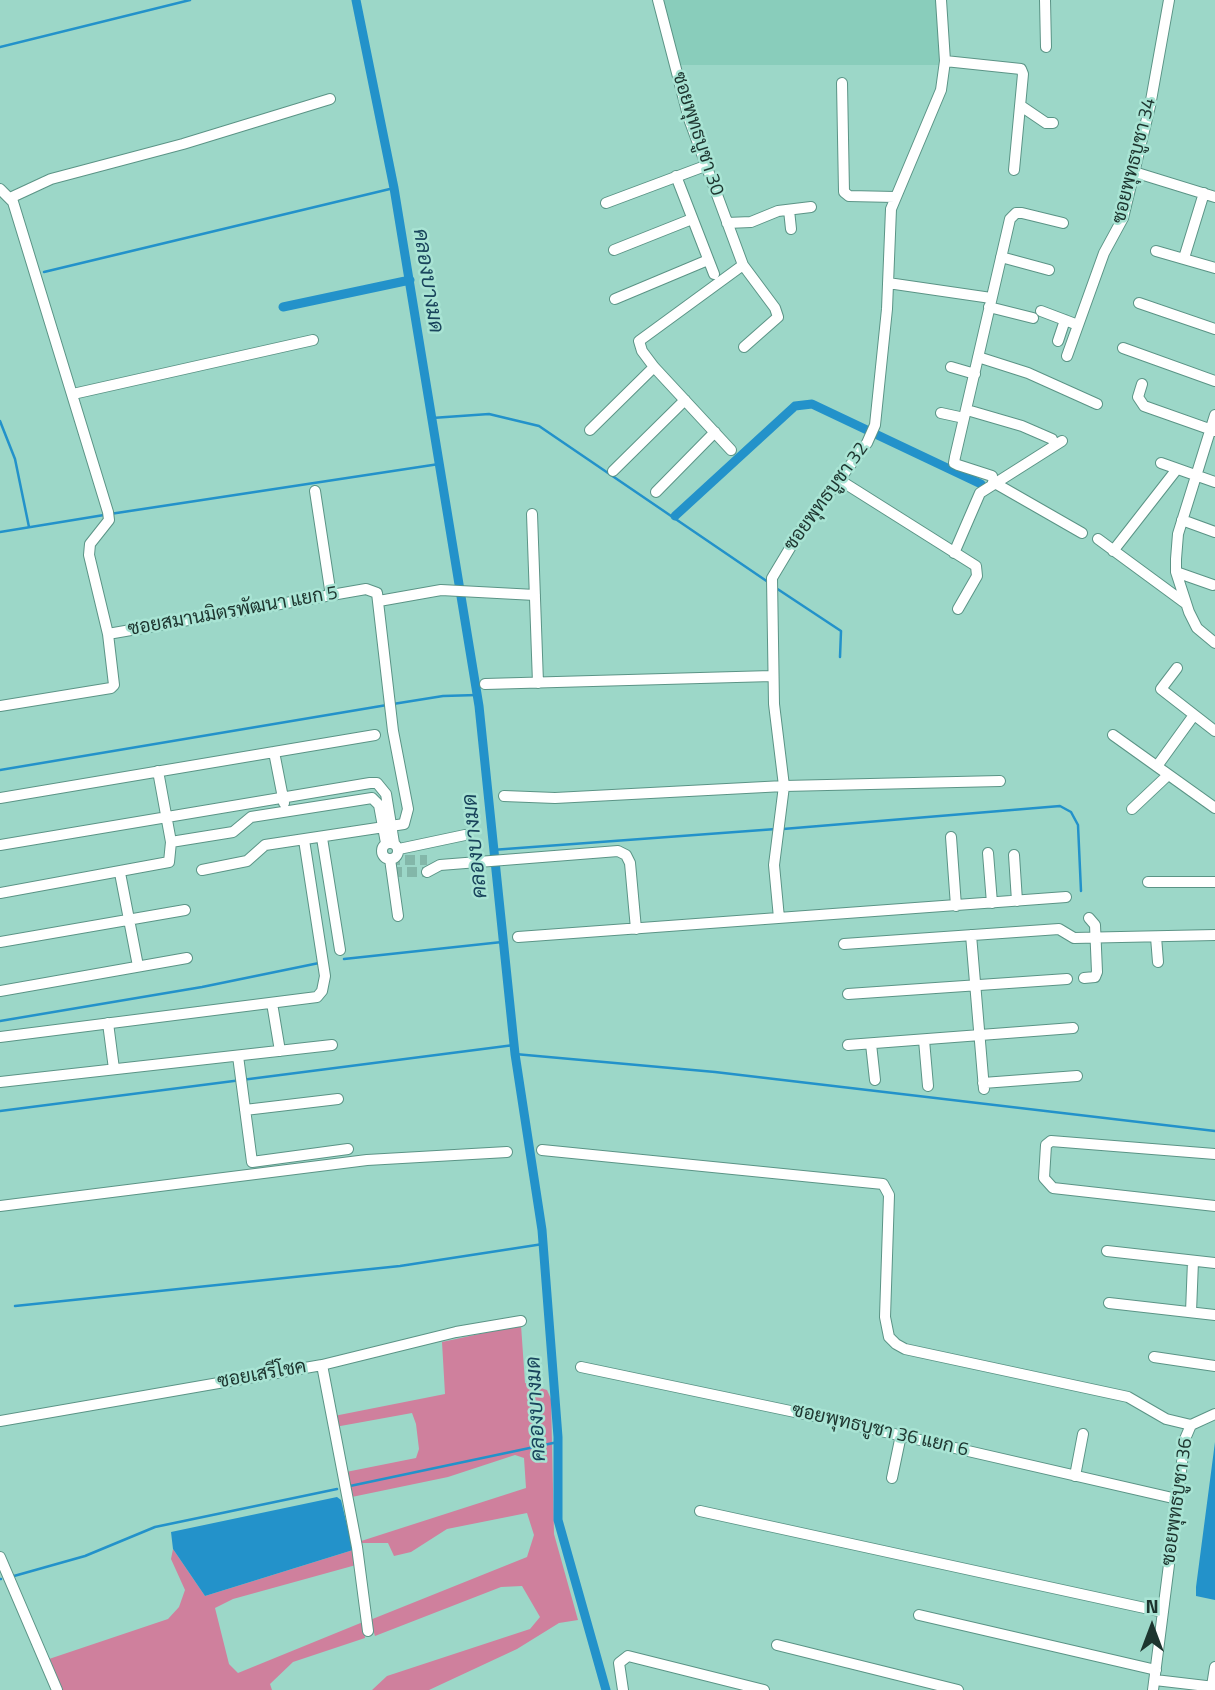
<!DOCTYPE html>
<html>
<head>
<meta charset="utf-8">
<style>
	body { margin:0 }
	#map { position:relative; width:1215px; height:1690px; overflow:hidden; background:#9cd7c8; font-family:"Titillium Web",sans-serif }
	canvas { display:block }
	.north { position:absolute; left:1117px; top:1592px; width:70px; height:70px; -webkit-text-stroke:5px #a9e4d4; paint-order:stroke; rotate:0deg; font-size:19px; font-weight:700; line-height:28px; text-align:center; color:#1d352f }
	.north::after { content:''; display:block; margin:auto; width:24px; height:32px; background:#1d352f; clip-path:polygon(50% 0,100% 100%,50% 72%,0 100%) }
</style>
</head>
<body>
<div id="map">
<canvas width="1215" height="1690"></canvas>
<div class="north">N</div>
</div>
<script>
const ctx = document.querySelector('canvas').getContext('2d');
ctx.lineJoin = 'round';
function paint(path, color) { ctx.fillStyle = color; ctx.fill(path, 'evenodd'); }
const shape = rows => new Path2D(rows.map(r => 'M' + r).join(''));
function stroke(path, color, width, dash) { ctx.strokeStyle = color; ctx.lineWidth = width; ctx.lineCap = dash ? 'butt' : 'round'; ctx.setLineDash(dash || []); ctx.stroke(path); }
function label(font, color, halo, rows, align = 'center') {
  ctx.font = font + ' "Titillium Web",Sarabun,sans-serif'; ctx.lineWidth = 5; ctx.setLineDash([]); ctx.textBaseline = 'middle'; ctx.strokeStyle = halo; ctx.fillStyle = color; for (const [text, x, y, turn = 0] of rows) {
    ctx.save(); ctx.translate(x, y); ctx.rotate((+turn || 0) * Math.PI / 180); ctx.textAlign = isNaN(turn) ? turn : align; if (halo) ctx.strokeText(text, 0, 0); ctx.fillText(text, 0, 0); ctx.restore();
  }
}
paint(shape([
	[661,0,939,0,943,65,679,65]
]), '#89cdbb');
paint(shape([
	[521,1325,525,1383,547,1390,551,1399,554,1534,578,1620,559,1623,517,1649,429,1690,372,1690,387,1676,530,1629,540,1617,522,1586,501,1587,375,1636,370,1620,527,1557,534,1535,527,1513,447,1529,411,1552,394,1556,388,1543,355,1543,526,1488,524,1458,515,1455,448,1477,347,1498,341,1473,416,1458,419,1449,416,1424,412,1413,335,1427,334,1416,445,1394,442,1342],
	[173,1549,205,1596,353,1550,356,1565,233,1599,215,1608,229,1664,238,1673,363,1622,365,1638,293,1662,270,1684,272,1690,60,1690,49,1659,168,1619,179,1607,185,1590,171,1559]
]), '#cf809d');
paint(shape([
	[1215,1442,1215,1600,1196,1596,1196,1587],
	[337,1497,341,1500,353,1550,205,1596,173,1549,171,1532]
]), '#2392ca');
stroke(shape([
	[0,47,190,0],
	[44,272,394,188],
	[432,418,489,414,539,426,768,582],
	[0,421,15,459,29,527],
	[110,514,439,464],
	[0,532,104,515],
	[776,588,841,631,840,657],
	[393,704,443,696,477,695],
	[0,770,387,705],
	[783,829,1060,806,1071,812,1078,825,1081,891],
	[492,850,776,829],
	[344,959,502,942],
	[0,1021,202,987,319,963],
	[515,1054,715,1072,1215,1131],
	[0,1111,514,1045],
	[15,1306,400,1266,543,1244],
	[350,1486,558,1442],
	[14,1576,85,1556,155,1527,337,1489],
	[0,1579,1,1579]
]), '#2392ca', 2.5);
stroke(shape([
	[356,0,394,188,479,706,515,1054,542,1230,558,1437,558,1520,606,1690],
	[283,307,410,280],
	[675,516,795,406,812,404,981,484]
]), '#2392ca', 9);
stroke(shape([
	[390,860,427,860],
	[392,872,427,872]
]), '#83b7a9', 10, [10, 5]);
const minor = shape([
	[658,0,689,119,743,265],
	[1045,0,1046,47],
	[945,61,1021,69,1023,74,1014,170],
	[842,83,844,192,849,196,895,197],
	[1021,106,1046,123,1053,123],
	[1134,172,1215,197],
	[676,176,714,274],
	[0,189,13,202,108,512,109,520,90,544,89,555,108,634,366,589,377,593,393,731,408,809,404,824,265,845,247,861,202,870],
	[10,198,51,179,183,144,330,99],
	[606,203,705,166],
	[789,210,791,229],
	[727,223,751,222,778,211,811,207],
	[614,250,692,219],
	[1156,251,1215,268],
	[1001,257,1049,270],
	[1184,258,1204,193],
	[888,283,991,298],
	[615,299,708,260],
	[1139,303,1215,329],
	[989,307,1033,318],
	[1041,311,1078,325],
	[1058,341,1065,320],
	[1123,348,1215,381],
	[1067,356,1104,253,1123,218,1150,106,1169,0],
	[978,357,1028,373,1097,404],
	[951,367,975,374],
	[1142,384,1138,397,1144,406,1215,431],
	[73,394,313,340],
	[967,410,1022,426,1052,439],
	[941,413,964,418],
	[1215,415,1178,534,1176,559,1176,572,1189,612,1197,628,1215,643],
	[590,430,654,367],
	[731,450,654,367,642,351,639,341,743,265,775,308,778,317,744,347],
	[1161,463,1215,482],
	[613,471,685,400],
	[992,476,958,465,954,463,955,457,1010,219,1016,213,1022,213,1063,223],
	[838,479,976,566,977,576,958,609],
	[993,482,1082,533],
	[315,491,331,596],
	[656,492,715,432],
	[532,514,538,683],
	[1182,520,1215,532],
	[1098,539,1185,603],
	[1113,551,1177,469],
	[954,553,980,493,1062,441],
	[1176,572,1213,585],
	[379,601,441,590,535,595],
	[1177,668,1161,689,1215,731],
	[485,684,772,676],
	[0,706,111,688,114,685,108,634],
	[1113,735,1215,808],
	[274,752,284,803],
	[1160,762,1194,715],
	[504,796,555,798,784,786,1000,781],
	[0,798,375,735],
	[1132,809,1167,776],
	[951,837,956,906],
	[322,838,340,950],
	[171,842,233,832,251,817,372,798,379,805,386,843],
	'382 851a8 8 0 1 1 16 0a8 8 0 1 1-16 0Z',
	[0,845,370,783,377,783,386,794,394,843],
	[399,849,465,835],
	[988,853,992,903],
	[1014,855,1017,901],
	[390,859,398,916],
	[427,872,440,865,618,851,626,855,630,863,636,929],
	[120,873,138,966],
	[1148,882,1215,882],
	[0,893,169,862,171,842,158,771],
	[779,918,774,865,784,786,774,704,772,578,799,533,867,443,875,425,887,309,891,209,941,90,945,61,941,0],
	[971,935,984,1089],
	[518,937,1066,897],
	[1156,937,1158,962],
	[0,942,185,910],
	[844,944,1059,929,1074,938,1215,935],
	[1084,978,1095,977,1097,972,1095,925,1089,918],
	[0,991,187,958],
	[848,994,1067,979],
	[272,1003,280,1051],
	[108,1023,114,1069],
	[0,1037,317,997,322,991,325,976,304,840],
	[924,1040,928,1086],
	[871,1044,875,1080],
	[848,1045,1073,1028],
	[238,1056,252,1162,348,1149],
	[0,1082,332,1045],
	[983,1083,1077,1076],
	[245,1110,338,1099],
	[542,1150,883,1184,889,1195,885,1317,889,1337,896,1344,905,1349,1128,1397,1166,1419,1191,1425],
	[1215,1154,1051,1141,1046,1145,1044,1178,1053,1188,1215,1206],
	[0,1206,367,1160,507,1152],
	[1107,1251,1215,1263],
	[1109,1303,1215,1315],
	[1191,1312,1193,1261],
	[1154,1357,1215,1366],
	[322,1365,357,1547,368,1631],
	[581,1367,833,1420,1177,1499],
	[0,1421,322,1365,456,1332,521,1321],
	[1075,1476,1083,1434],
	[892,1478,901,1435],
	[700,1511,1163,1612],
	[0,1557,57,1690],
	[919,1615,1156,1670],
	[777,1645,958,1690],
	[1155,1680,1215,1687],
	[1212,1686,1215,1667],
	[623,1690,619,1663,628,1656,764,1690],
	[1153,1690,1185,1439,1191,1425,1215,1414]
]);
stroke(minor, '#5b9486', 12);
stroke(minor, '#fff', 10);
label('19px', '#1d352f', '#a9e4d4', [
	["ซอยพุทธบูชา 30",697,134,72],
	["ซอยพุทธบูชา 34",1135,161,-76],
	["ซอยพุทธบูชา 32",827,497,-54],
	["ซอยสมานมิตรพัฒนา แยก 5",233,612,-10],
	["ซอยเสรีโชค",262,1375,-10],
	["ซอยพุทธบูชา 36 แยก 6",880,1431,13],
	["ซอยพุทธบูชา 36",1178,1502,-82]
]);
label('italic 21px', '#19445c', '#a9e4d4', [
	["คลองบางมด",427,281,81],
	["คลองบางมด",476,846,-96],
	["คลองบางมด",537,1409,-93]
]);
</script>
</body>
</html>
